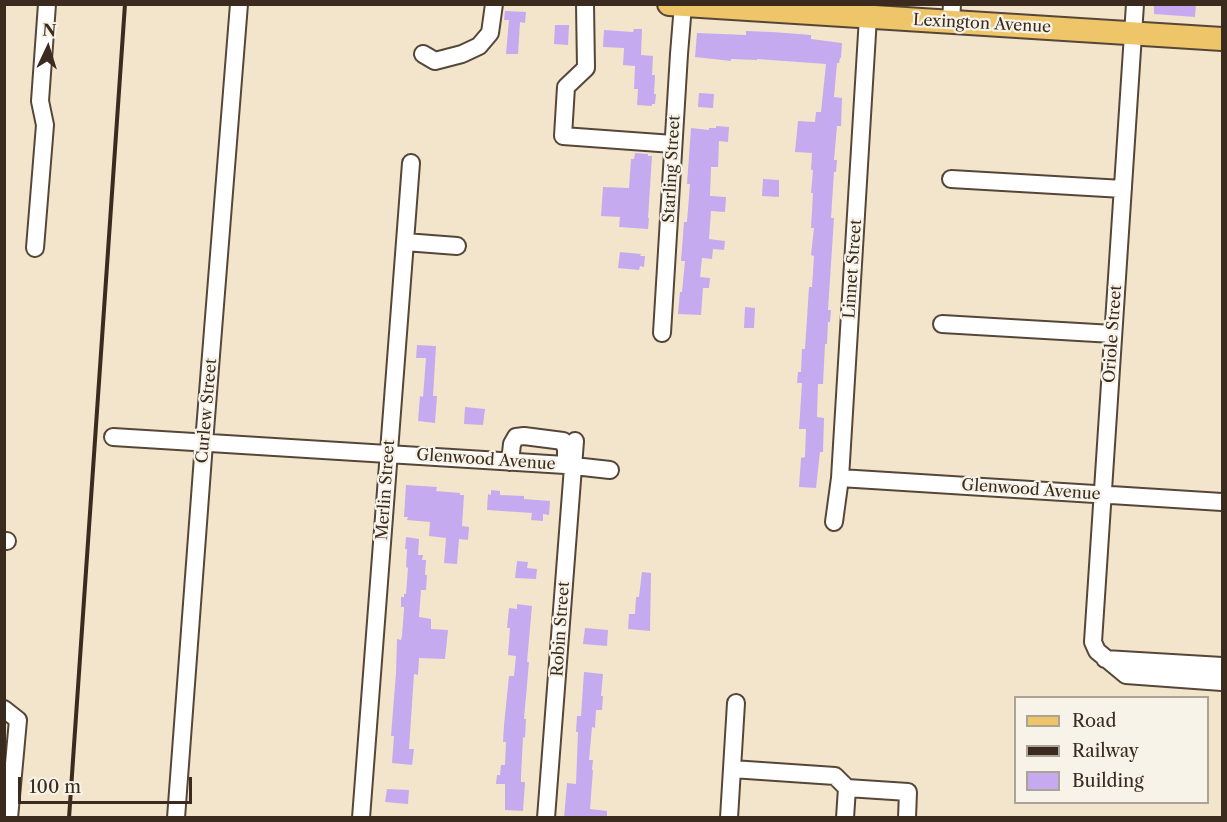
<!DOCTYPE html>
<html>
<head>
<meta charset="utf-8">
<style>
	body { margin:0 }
	#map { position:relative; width:1227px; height:822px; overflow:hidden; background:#f2e5cc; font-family:"Libre Caslon Text",serif }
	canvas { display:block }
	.frame { position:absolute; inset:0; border:6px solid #3b2a1e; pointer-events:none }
	.legend { position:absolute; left:1014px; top:696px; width:195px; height:108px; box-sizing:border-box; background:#f7f3e8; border:2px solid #aca397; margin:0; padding:8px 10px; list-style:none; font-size:18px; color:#3b2a1e }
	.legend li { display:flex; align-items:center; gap:12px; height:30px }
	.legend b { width:30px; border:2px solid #aca397 }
	.north { position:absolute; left:18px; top:18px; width:60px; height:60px; -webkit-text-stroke:4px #f7f3e8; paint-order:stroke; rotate:4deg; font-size:16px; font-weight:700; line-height:24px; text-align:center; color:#3b2a1e }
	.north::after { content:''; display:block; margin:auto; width:21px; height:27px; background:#3b2a1e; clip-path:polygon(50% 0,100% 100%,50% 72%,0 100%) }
	.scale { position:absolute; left:18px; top:777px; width:174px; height:27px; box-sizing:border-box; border:3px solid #3b2a1e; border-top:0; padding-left:8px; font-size:18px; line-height:21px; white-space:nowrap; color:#3b2a1e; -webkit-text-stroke:4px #f7f3e8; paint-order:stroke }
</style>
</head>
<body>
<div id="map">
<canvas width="1227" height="822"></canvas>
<div class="frame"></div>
<ul class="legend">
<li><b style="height:8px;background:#eec569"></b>Road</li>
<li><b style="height:8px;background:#3b2a1e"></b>Railway</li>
<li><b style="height:16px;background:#c6aaef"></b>Building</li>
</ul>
<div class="north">N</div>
<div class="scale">100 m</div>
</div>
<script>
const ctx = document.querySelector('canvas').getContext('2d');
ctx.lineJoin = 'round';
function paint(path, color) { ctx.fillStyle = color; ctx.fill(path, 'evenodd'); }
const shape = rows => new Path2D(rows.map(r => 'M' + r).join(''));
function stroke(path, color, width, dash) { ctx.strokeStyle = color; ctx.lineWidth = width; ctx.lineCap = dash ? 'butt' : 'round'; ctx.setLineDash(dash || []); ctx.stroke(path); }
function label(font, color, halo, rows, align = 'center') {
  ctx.font = font + ' "Libre Caslon Text",serif'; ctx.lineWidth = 4.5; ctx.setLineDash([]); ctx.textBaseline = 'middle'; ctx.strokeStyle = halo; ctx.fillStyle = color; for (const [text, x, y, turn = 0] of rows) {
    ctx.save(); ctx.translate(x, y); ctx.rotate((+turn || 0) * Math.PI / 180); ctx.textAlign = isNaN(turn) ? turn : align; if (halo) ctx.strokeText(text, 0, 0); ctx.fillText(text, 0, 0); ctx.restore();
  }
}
paint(shape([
	[1154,4,1196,4,1195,17,1154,14],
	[505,11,526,12,525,23,520,22,518,54,506,54,509,20,504,20],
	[555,25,569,25,568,45,554,44],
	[634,29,642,29,641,55,653,56,652,75,655,75,654,94,656,94,655,104,652,104,652,106,637,105,638,89,634,89,635,66,623,65,624,48,603,47,604,30,633,32],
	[746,31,772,32,811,35,811,39,842,43,841,58,840,58,839,63,837,63,834,97,842,98,841,126,837,126,834,160,837,160,836,172,834,172,831,218,834,218,828,310,831,310,830,322,828,322,827,344,825,344,823,384,818,384,817,417,824,418,823,452,820,452,816,488,799,487,801,458,805,457,806,429,799,429,802,383,797,383,798,372,801,372,802,349,805,349,809,287,812,287,814,256,811,255,814,228,811,228,813,193,811,193,813,170,811,170,812,153,795,152,798,121,815,122,816,112,821,112,826,64,757,59,757,60,731,59,731,61,695,57,697,33,746,35],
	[699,93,714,94,713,108,698,107],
	[716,126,729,127,728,142,719,141,718,167,711,167,710,196,726,197,725,212,711,211,709,239,725,241,724,250,713,249,712,259,702,258,700,277,710,278,709,288,703,288,701,315,678,314,680,292,682,292,685,261,681,261,684,222,687,222,690,184,687,184,691,128,709,130,709,128,716,128],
	[635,153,648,154,648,156,652,156,648,218,649,218,648,229,619,227,620,217,601,216,603,187,629,188,631,159,634,159],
	[763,179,779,180,779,197,762,196],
	[620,252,641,254,640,256,645,256,644,267,640,266,639,270,618,268],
	[745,307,755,308,754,328,744,328],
	[417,345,436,346,433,396,437,396,435,423,418,421,420,396,423,397,426,358,416,358],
	[465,407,485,409,483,425,464,424],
	[406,485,437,487,436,491,460,493,460,495,464,495,462,526,469,527,468,540,459,539,457,564,444,563,446,538,429,536,430,522,407,520,408,517,404,517],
	[491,490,500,491,500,495,524,496,524,499,550,501,549,515,543,514,543,521,531,520,532,513,487,510,488,494,491,495],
	[406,537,419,539,418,555,423,555,422,560,426,560,425,575,427,575,426,590,421,590,419,617,431,619,431,629,448,630,445,659,419,658,418,675,414,674,409,749,414,749,412,765,392,763,394,736,391,736,396,673,397,639,401,640,402,636,404,609,404,607,401,607,401,597,404,597,404,594,406,594,408,568,406,567,407,549,405,549],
	[517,561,528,562,527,568,537,569,536,579,515,578],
	[642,572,651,573,650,631,628,629,629,614,635,614,636,597,639,597],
	[517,604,532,606,527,662,529,662,524,719,526,719,525,738,523,737,521,777,521,782,525,782,523,811,505,810,505,784,496,784,497,775,500,775,501,765,505,765,506,742,503,742,504,725,509,676,514,676,516,656,508,655,510,628,507,628,509,608,517,609],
	[585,628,608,630,607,646,583,644],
	[584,672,603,674,601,696,603,696,602,710,596,710,595,728,592,727,589,760,593,760,592,770,593,770,590,809,607,811,607,818,564,818,567,783,576,784,578,732,576,732,577,716,581,716],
	[387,789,409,790,408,804,385,802]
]), '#c6aaef');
const minor = shape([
	[585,4,586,68,566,87,563,136,673,144],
	[1135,4,1093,642,1097,651,1126,675,1222,682],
	[951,22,952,4],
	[423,54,435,61,462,54,479,46,490,33,494,4],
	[951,179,1123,189],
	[405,242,457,246],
	[35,248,45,125,40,101,47,4],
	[942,324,1113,334],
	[662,333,679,54,683,5],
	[113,437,565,465,610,470],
	[510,462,512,444,516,437,524,436,563,441,566,449,566,463],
	[840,478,1222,502],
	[834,522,840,478,868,17],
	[4,541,7,541],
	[1105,659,1222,666],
	[4,709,18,720,9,818],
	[732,769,835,776,847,788,908,792,907,818],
	[176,818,204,443,239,4],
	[361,818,411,163],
	[546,818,575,441],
	[729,818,736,703],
	[845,818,847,788]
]);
const major = shape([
	[669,4,1222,39]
]);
stroke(minor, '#564638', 20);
stroke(major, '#564638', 26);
stroke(minor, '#fff', 16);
stroke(major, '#eec569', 22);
stroke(shape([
	[69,818,125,4]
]), '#3b2a1e', 4);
label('16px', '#3b2a1e', '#f7f3e8', [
	["Lexington Avenue",982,24,3],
	["Starling Street",672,169,-87],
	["Linnet Street",853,269,-86],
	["Oriole Street",1113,334,-86],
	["Curlew Street",207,411,-85],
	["Glenwood Avenue",486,460,4],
	["Merlin Street",386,490,-86],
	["Glenwood Avenue",1031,490,4],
	["Robin Street",561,629,-86]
]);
</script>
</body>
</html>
